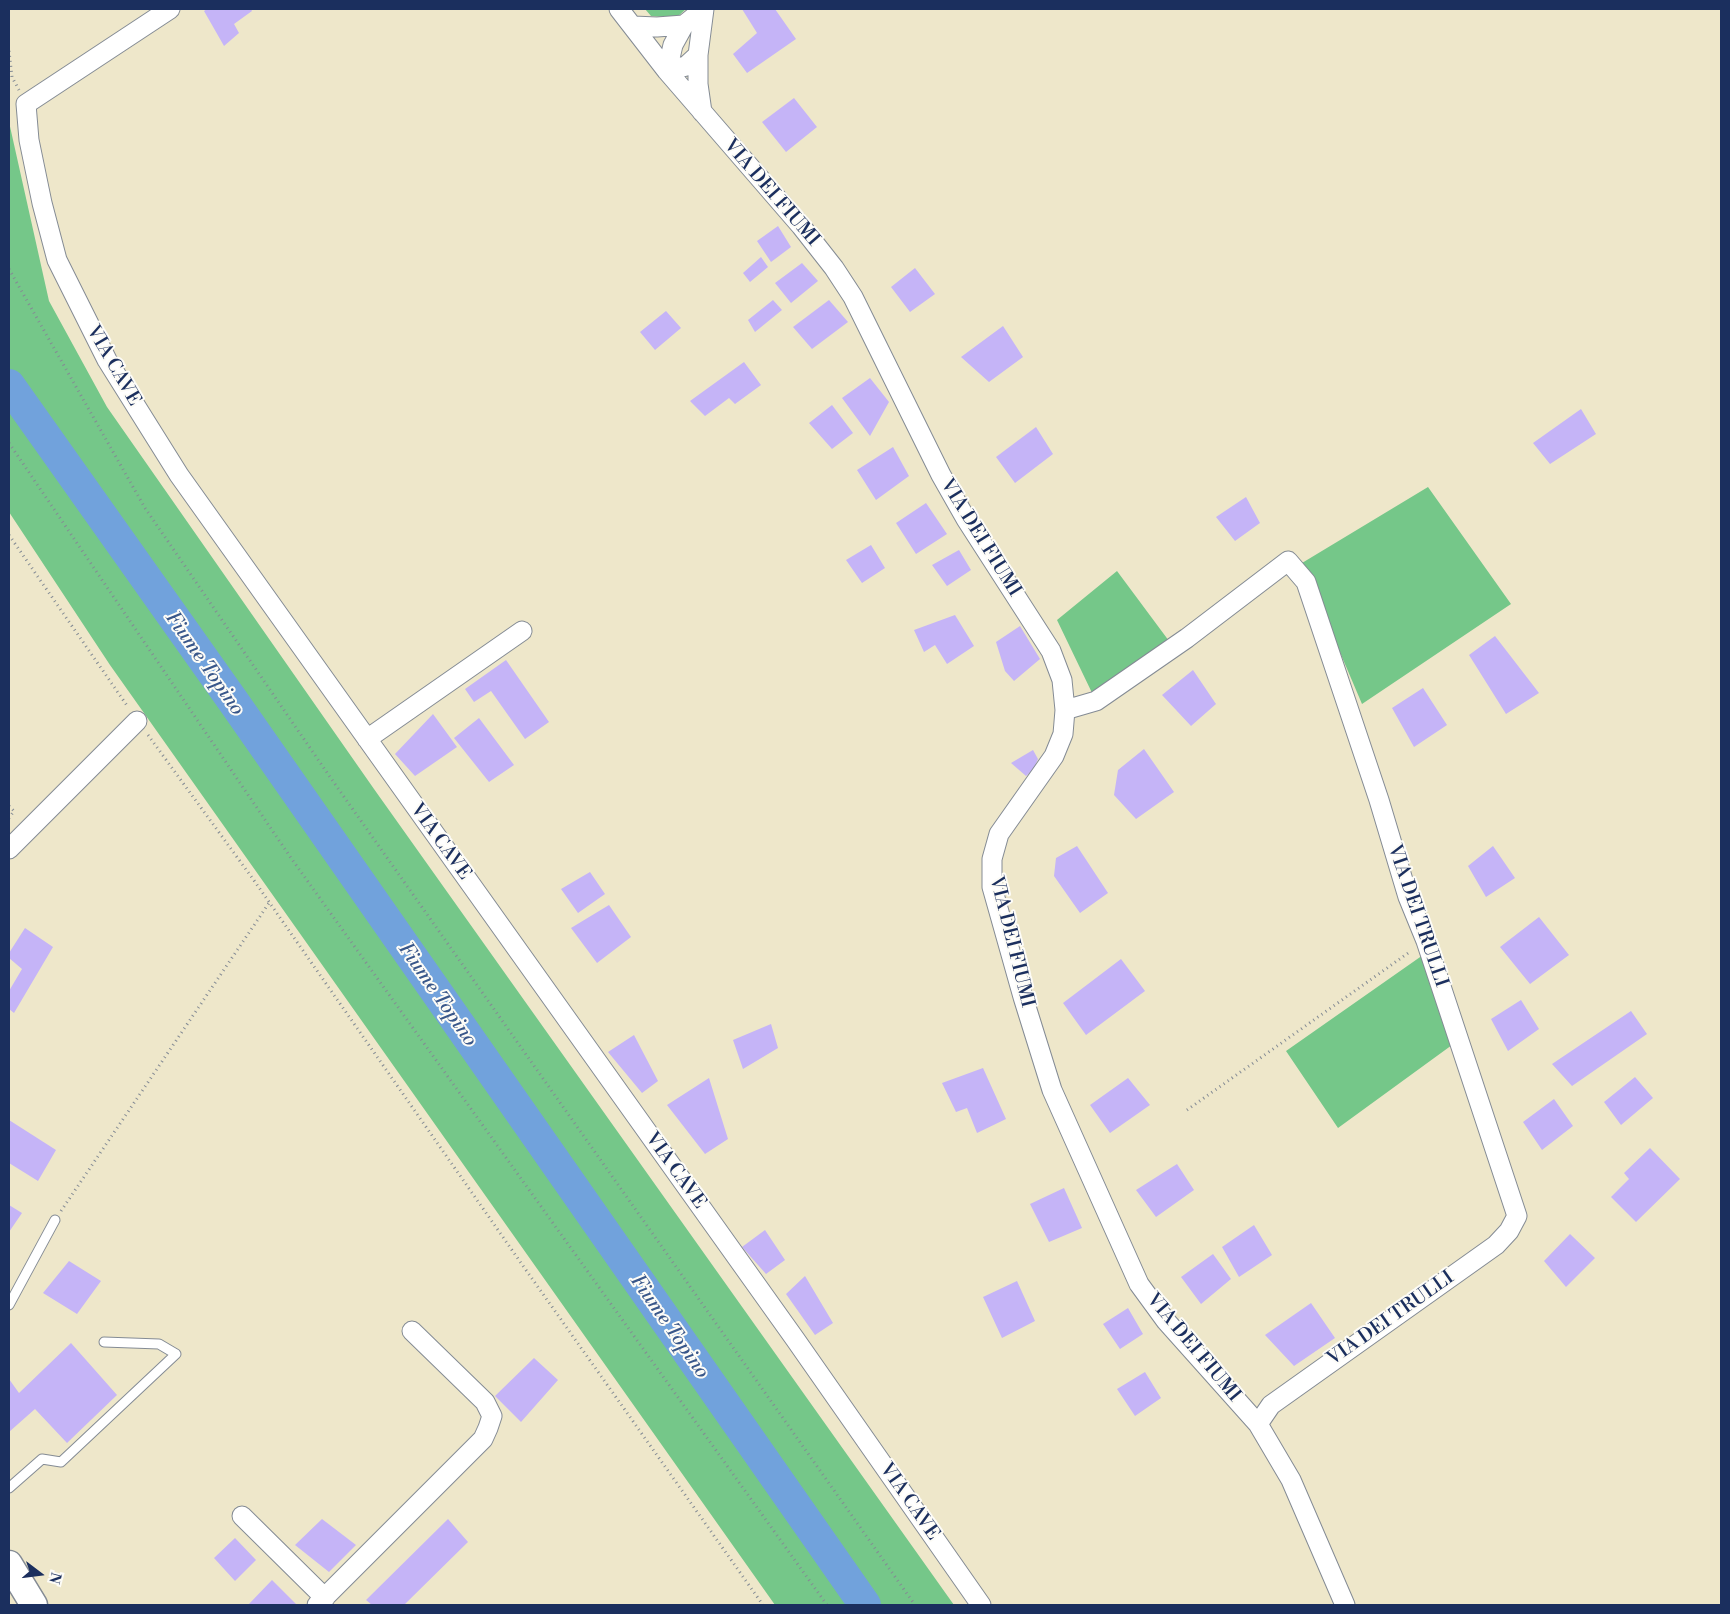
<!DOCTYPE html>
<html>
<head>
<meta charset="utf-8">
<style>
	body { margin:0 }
	#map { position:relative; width:1730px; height:1614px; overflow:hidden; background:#eee7ca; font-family:"Libre Bodoni",serif }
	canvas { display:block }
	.frame { position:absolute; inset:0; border:10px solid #1b2f5e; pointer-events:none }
	.north { position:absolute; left:15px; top:1549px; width:50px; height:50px; -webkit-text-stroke:4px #fdfcf7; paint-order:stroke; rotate:105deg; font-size:14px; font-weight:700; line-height:20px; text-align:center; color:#1b2f5e }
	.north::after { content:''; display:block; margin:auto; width:18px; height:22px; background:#1b2f5e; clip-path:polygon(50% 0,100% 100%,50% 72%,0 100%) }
</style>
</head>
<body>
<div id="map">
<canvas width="1730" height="1614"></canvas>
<div class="frame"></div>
<div class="north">N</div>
</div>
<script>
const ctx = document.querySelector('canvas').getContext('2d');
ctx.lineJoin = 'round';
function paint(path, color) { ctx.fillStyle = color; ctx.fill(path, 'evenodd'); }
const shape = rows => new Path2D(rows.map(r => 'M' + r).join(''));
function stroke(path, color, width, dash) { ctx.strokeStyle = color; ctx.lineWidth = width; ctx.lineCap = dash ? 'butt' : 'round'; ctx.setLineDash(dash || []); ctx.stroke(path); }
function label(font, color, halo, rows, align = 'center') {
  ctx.font = font + ' "Libre Bodoni",serif'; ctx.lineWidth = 4; ctx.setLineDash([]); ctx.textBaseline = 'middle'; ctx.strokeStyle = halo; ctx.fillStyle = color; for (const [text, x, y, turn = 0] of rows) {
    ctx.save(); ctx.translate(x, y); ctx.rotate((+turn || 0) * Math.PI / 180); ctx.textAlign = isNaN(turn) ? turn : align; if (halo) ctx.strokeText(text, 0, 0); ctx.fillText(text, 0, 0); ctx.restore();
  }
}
paint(shape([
	[645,9,686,9,676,18,651,16],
	[9,122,49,301,107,407,374,789,954,1605,775,1605,110,665,9,512],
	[1428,487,1511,604,1362,704,1302,563],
	[1117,571,1169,641,1094,697,1057,620],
	[1423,955,1452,1045,1338,1128,1286,1051]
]), '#75c789');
stroke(shape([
	[9,385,233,701,865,1605]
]), '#71a2dc', 32);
paint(shape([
	[207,9,251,9,252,11,234,24,239,33,224,46,204,11],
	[742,9,775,9,796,39,747,73,733,54,757,33],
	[794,98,817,127,786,152,762,122],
	[778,226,791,247,771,262,757,241],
	[761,257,768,267,750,282,743,273],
	[802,263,818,281,791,303,775,283],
	[915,268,935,294,910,312,891,287],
	[773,300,782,310,755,332,748,320],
	[829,300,848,322,812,349,793,327],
	[666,311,681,328,655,350,640,332],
	[1003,326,1023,357,989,382,961,357],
	[744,362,761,385,735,404,729,398,705,416,690,401],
	[870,378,889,402,870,436,842,398],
	[832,405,853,433,832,449,809,423],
	[1581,409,1596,434,1550,464,1533,443],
	[1036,427,1053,454,1015,483,996,457],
	[893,447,909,476,876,500,857,470],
	[1246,497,1260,523,1235,541,1216,517],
	[926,503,947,534,916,554,896,523],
	[871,545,885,568,862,583,846,560],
	[959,550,971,570,947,586,932,565],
	[955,615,974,646,947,664,935,645,924,652,914,630],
	[1020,626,1040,659,1014,681,1005,671,996,642],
	[1495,636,1539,693,1506,714,1469,655],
	[506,660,549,722,525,739,491,691,474,702,465,689],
	[1193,670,1216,704,1191,726,1162,695],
	[1423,688,1447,725,1414,747,1392,708],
	[433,714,457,747,415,776,395,754],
	[479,718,514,765,489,782,454,738],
	[1144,749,1174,792,1136,819,1114,795,1118,770],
	[1033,750,1038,759,1033,770,1026,776,1011,763],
	[1077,846,1108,893,1080,913,1054,876,1056,858],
	[1493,846,1515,878,1486,897,1468,866],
	[590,872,605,894,578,913,561,889],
	[609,905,631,937,597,963,571,928],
	[1539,917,1569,955,1530,984,1500,947],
	[25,928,53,947,14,1013,9,1009,9,991,22,969,9,958,9,953],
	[1121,959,1145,991,1086,1035,1063,1003],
	[1521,1000,1539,1029,1508,1051,1491,1019],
	[1631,1011,1647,1034,1572,1086,1552,1064],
	[771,1024,778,1048,743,1069,733,1040],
	[634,1035,658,1081,642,1093,608,1052],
	[983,1068,1006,1119,977,1133,967,1108,956,1112,942,1083],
	[1635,1077,1653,1098,1621,1125,1604,1102],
	[709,1078,728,1139,705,1154,667,1105],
	[1128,1078,1150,1105,1110,1133,1090,1105],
	[1554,1099,1573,1126,1542,1150,1523,1122],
	[9,1120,56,1150,38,1181,9,1163],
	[1650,1148,1680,1179,1636,1222,1611,1197,1629,1179,1624,1173],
	[1177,1164,1194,1190,1156,1217,1136,1190],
	[1064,1188,1082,1228,1049,1242,1030,1204],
	[9,1205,22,1213,9,1232],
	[1254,1225,1272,1255,1239,1277,1222,1247],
	[765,1230,785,1260,766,1274,742,1247],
	[1570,1234,1595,1258,1566,1287,1544,1261],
	[1213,1254,1231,1279,1201,1304,1181,1277],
	[69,1261,101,1281,77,1314,43,1293],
	[805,1276,833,1323,815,1335,786,1294],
	[1017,1281,1035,1321,1002,1338,983,1297],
	[1311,1303,1335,1338,1294,1366,1265,1335],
	[1128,1308,1143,1334,1120,1349,1103,1324],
	[71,1343,117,1395,67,1443,35,1409,9,1432,9,1379,19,1393],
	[534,1358,558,1380,521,1422,495,1396],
	[1145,1372,1161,1398,1135,1416,1117,1389],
	[322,1519,356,1545,329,1572,295,1545],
	[448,1519,468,1542,404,1605,372,1605,366,1600],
	[235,1538,256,1560,235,1581,214,1558],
	[272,1580,296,1604,295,1605,248,1605]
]), '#c5b4f7');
const lane = shape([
	[9,1305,55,1220],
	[9,1488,42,1459,61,1462,176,1354,159,1344,104,1342]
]);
const street = shape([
	[170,9,26,104,29,140,42,203,57,260,107,360,179,475,795,1339,981,1605],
	[619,9,667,71,801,226,834,268,853,297,941,475,966,519,1051,651,1062,680,1065,710,1063,734,1054,756,999,834,992,859,992,887,1023,997,1052,1090,1139,1284,1166,1321,1258,1424,1291,1480,1345,1605],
	[704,9,698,55,686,66,667,71,673,45,684,25,704,9],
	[633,26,657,27,684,25],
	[698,55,698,84,702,112],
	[1065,710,1096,701,1187,638,1288,561,1306,582,1379,800,1408,897,1426,941,1517,1216,1509,1231,1496,1245,1271,1405,1258,1424],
	[367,739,522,631],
	[9,849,137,721],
	[242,1516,325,1598],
	[317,1605,483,1439,488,1428,492,1416,485,1402,412,1331]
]);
const secondary = shape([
	[9,1564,34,1605]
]);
stroke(lane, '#848b94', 11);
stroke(street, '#848b94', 21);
stroke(secondary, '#848b94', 29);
stroke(shape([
	[9,51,12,77,19,90],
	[9,269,145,508,330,777,915,1605],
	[9,443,291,858,827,1605],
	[9,535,128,707],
	[148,735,253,879,521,1263,763,1605],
	[9,806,14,811,9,818],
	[1187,1110,1411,951],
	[61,1211,269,903]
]), '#848b94', 3, [1, 4]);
stroke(lane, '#fff', 9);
stroke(street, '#fff', 19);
stroke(secondary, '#fff', 26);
label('19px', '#1b2f5e', '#fdfcf7', [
	["VIA DEI FIUMI",771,193,49],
	["VIA CAVE",113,366,60],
	["VIA DEI FIUMI",980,538,58],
	["VIA CAVE",440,842,54],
	["VIA DEI TRULLI",1417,916,71],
	["VIA DEI FIUMI",1011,942,76],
	["VIA CAVE",675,1171,54],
	["VIA DEI TRULLI",1391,1319,-35],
	["VIA DEI FIUMI",1193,1348,50],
	["VIA CAVE",909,1502,55]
]);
label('italic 20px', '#39578a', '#fdfcf7', [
	["Fiume Topino",204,664,55],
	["Fiume Topino",437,995,55],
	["Fiume Topino",669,1327,55]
]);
</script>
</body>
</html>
